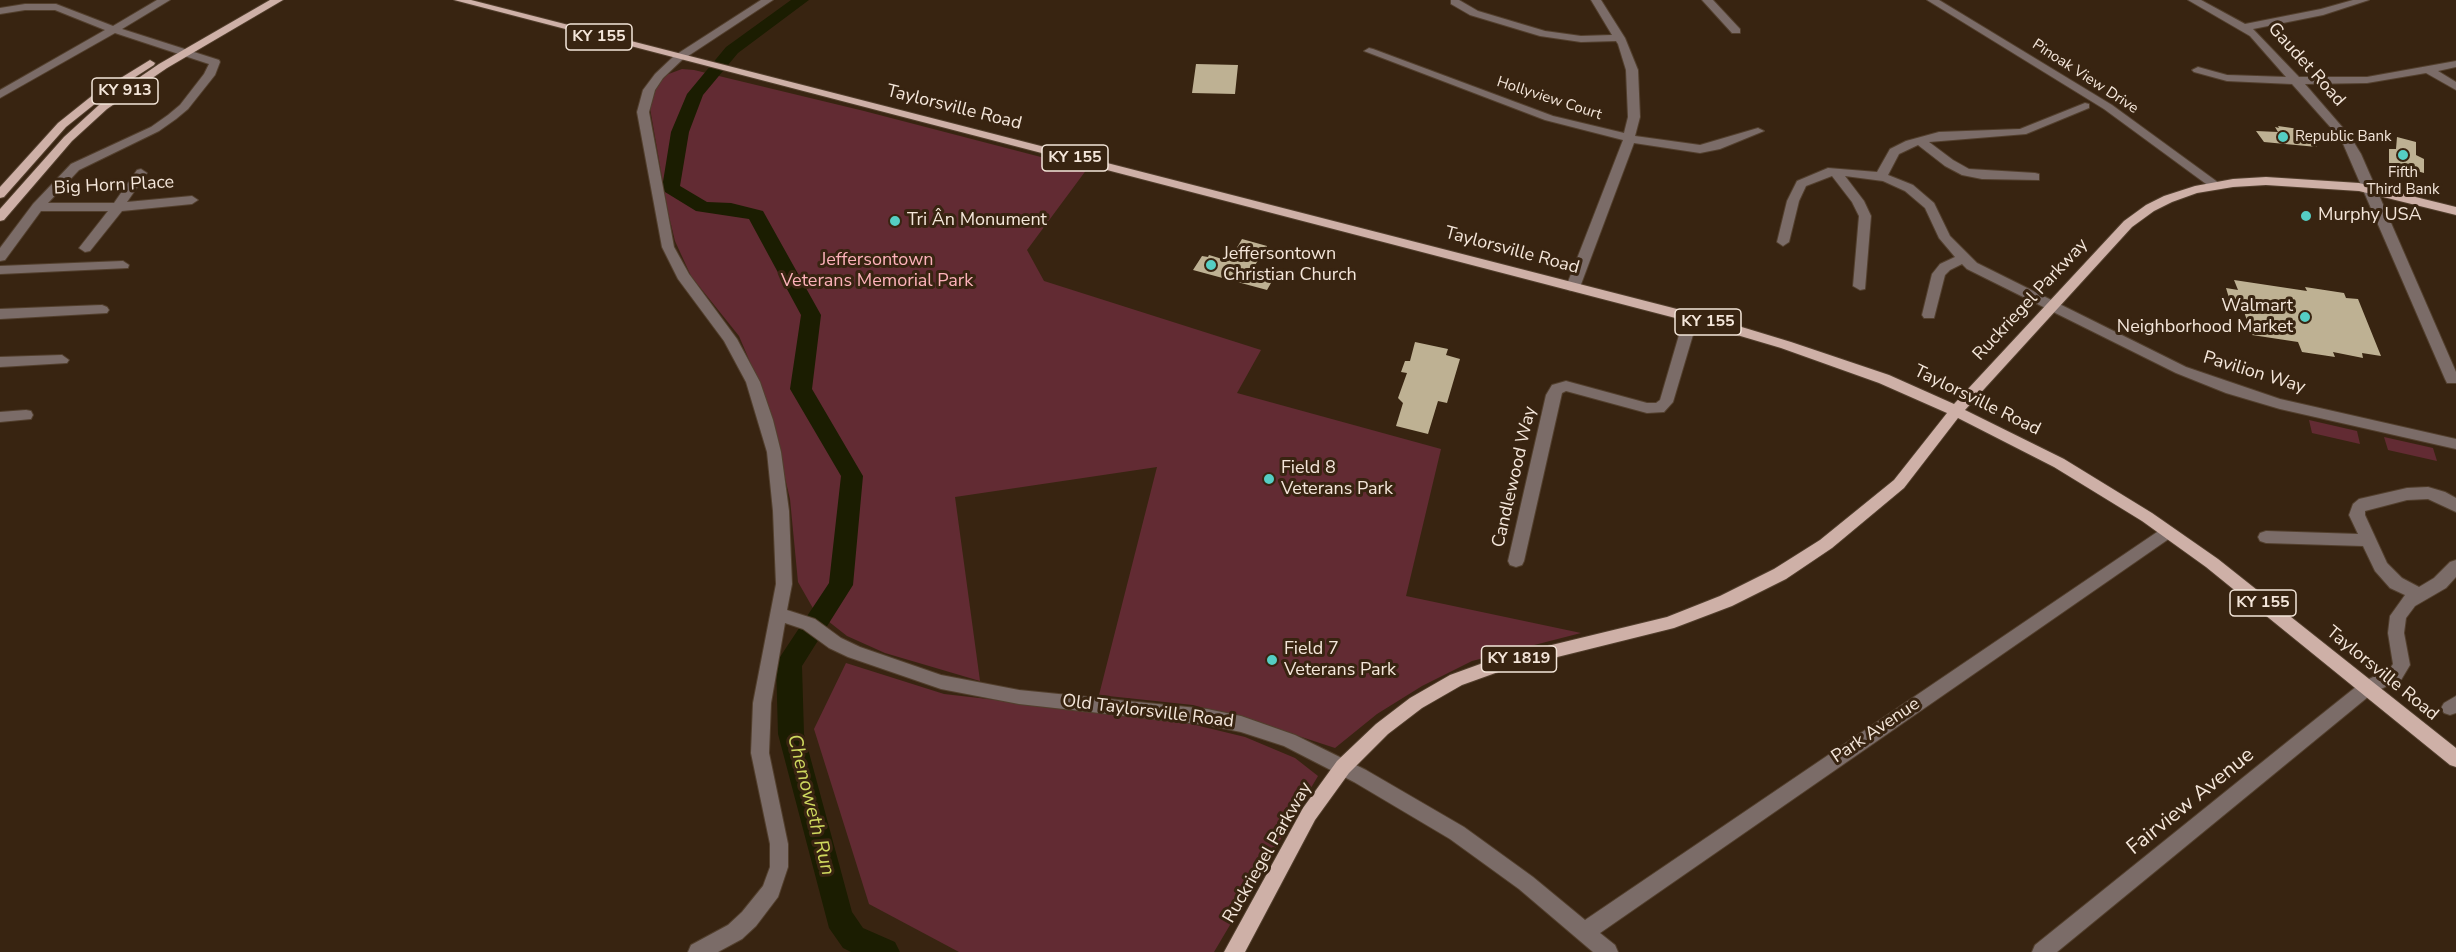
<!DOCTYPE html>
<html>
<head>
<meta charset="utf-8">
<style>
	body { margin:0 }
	canvas { display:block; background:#382411 }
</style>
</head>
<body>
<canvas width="2456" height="952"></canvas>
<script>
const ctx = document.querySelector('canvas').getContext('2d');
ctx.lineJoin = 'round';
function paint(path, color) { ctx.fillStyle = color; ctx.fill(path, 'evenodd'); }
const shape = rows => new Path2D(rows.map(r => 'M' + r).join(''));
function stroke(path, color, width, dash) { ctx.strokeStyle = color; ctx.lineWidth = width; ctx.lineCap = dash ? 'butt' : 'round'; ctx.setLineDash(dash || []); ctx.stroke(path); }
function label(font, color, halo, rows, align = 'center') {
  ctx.font = font + ' "Nunito Sans",sans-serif'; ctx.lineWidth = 6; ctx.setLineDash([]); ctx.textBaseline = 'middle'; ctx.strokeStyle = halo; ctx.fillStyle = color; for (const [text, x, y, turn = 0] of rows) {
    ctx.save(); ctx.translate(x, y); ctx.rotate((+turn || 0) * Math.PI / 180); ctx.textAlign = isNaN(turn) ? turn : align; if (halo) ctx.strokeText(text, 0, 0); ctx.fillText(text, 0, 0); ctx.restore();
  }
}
paint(shape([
	[682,69,694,70,864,111,1087,169,1027,250,1044,281,1261,350,1237,393,1441,449,1406,596,1581,633,1472,661,1422,686,1377,714,1335,748,1259,723,1193,705,1099,695,1157,467,955,497,980,681,885,653,847,636,814,610,798,582,790,499,767,402,739,336,691,276,675,241,668,212,650,108,657,85,666,75],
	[2309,420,2357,431,2360,444,2312,433],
	[2384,437,2433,448,2437,461,2388,450],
	[846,663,944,694,1179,721,1245,737,1295,758,1318,776,1214,952,959,952,869,904,814,729]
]), '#622b33');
paint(shape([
	[791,0,809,0,738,53,703,95,689,132,680,186,707,202,731,203,763,211,821,315,812,389,863,476,853,585,802,666,804,734,852,912,863,928,895,942,900,952,851,952,843,948,829,928,778,734,776,663,829,583,841,476,790,389,801,315,749,219,696,211,665,192,662,188,671,132,687,94,726,47,791,0]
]), '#1b1d01');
paint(shape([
	[1196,64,1238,65,1235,94,1192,93],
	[2278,126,2306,130,2317,147,2264,142,2256,131,2278,132,2275,127,2279,128],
	[2397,137,2416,142,2416,155,2424,159,2424,173,2389,163,2389,149,2396,149],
	[1242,239,1267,246,1252,270,1275,276,1267,290,1193,270,1202,256,1208,257,1209,255,1229,261],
	[2234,280,2307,291,2305,287,2344,293,2346,298,2358,299,2381,356,2362,353,2363,358,2333,352,2335,357,2302,352,2298,342,2252,335,2240,300,2229,298,2226,288,2238,290],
	[1415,342,1448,349,1446,355,1460,359,1447,403,1438,401,1428,434,1396,426,1403,403,1398,398,1407,373,1401,372,1405,361,1410,361]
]), '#beb193');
const minor = shape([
	[157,0,170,0,122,29,219,60,220,62,215,75,188,109,176,119,159,131,79,170,48,203,114,203,137,170,141,169,147,173,127,202,192,196,198,200,192,204,122,211,90,251,85,252,79,248,108,211,41,211,5,260,0,261,0,248,33,204,71,164,151,127,168,115,180,105,204,74,209,64,115,33,0,98,0,90,105,30,55,10,25,10,0,14,0,8,25,4,56,4,113,26,157,0],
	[761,0,773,0,682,60,663,78,655,90,649,112,674,247,689,274,737,339,760,382,773,420,781,452,789,511,792,584,787,610,815,619,841,638,860,647,941,675,1019,690,1207,709,1241,716,1295,735,1366,770,1464,827,1533,877,1585,920,2163,528,2168,526,2173,528,2176,532,2173,536,1600,933,1615,945,1618,952,1593,952,1519,889,1450,839,1354,782,1284,746,1241,732,1207,725,1019,704,941,689,848,657,829,648,803,629,785,623,771,703,769,753,788,844,788,867,778,897,756,926,742,939,718,952,688,952,691,945,728,925,742,912,763,886,770,867,770,844,751,753,753,703,776,584,773,511,767,452,746,382,724,341,678,279,662,247,637,112,643,90,655,74,674,56,761,0],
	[1451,0,1459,0,1478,11,1545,31,1581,36,1612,35,1591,0,1601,0,1625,38,1638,70,1640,117,1635,136,1700,145,1758,128,1764,131,1720,149,1700,153,1634,143,1580,287,1573,291,1568,290,1566,287,1623,140,1545,120,1364,51,1369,48,1373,49,1553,116,1624,133,1628,117,1626,70,1618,44,1616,41,1581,42,1540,36,1470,15,1451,4,1451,0],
	[1702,0,1713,0,1740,29,1740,33,1732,33,1702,0],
	[1927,0,1939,0,2112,105,2223,186,2221,189,2213,189,2104,109,1927,0],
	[2188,0,2201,0,2245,24,2321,9,2353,0,2369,0,2323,15,2253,29,2299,77,2367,77,2456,61,2456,67,2438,71,2456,82,2456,90,2426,73,2367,83,2305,84,2350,136,2361,154,2456,372,2456,383,2447,383,2445,379,2341,139,2292,84,2227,81,2194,72,2192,70,2198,67,2227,75,2286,77,2250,36,2188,0],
	[2085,103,2089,104,2089,108,2026,134,1929,142,1953,160,1969,169,2035,173,2039,174,2039,180,1982,179,1962,175,1945,166,1918,145,1899,154,1888,175,1913,185,1934,203,1950,236,1977,263,2186,367,2280,399,2456,439,2456,449,2280,409,2226,393,2176,373,1967,269,1962,264,1950,270,1945,275,1934,318,1924,318,1922,315,1932,274,1940,264,1955,257,1939,238,1925,208,1905,191,1883,181,1845,176,1864,201,1871,216,1865,289,1860,290,1853,286,1859,216,1852,202,1832,176,1806,186,1799,201,1789,242,1783,246,1777,242,1787,201,1797,181,1828,168,1877,172,1890,149,1906,141,1939,132,2020,129,2085,103],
	[123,261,129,265,128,268,0,274,0,266,123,261],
	[102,305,107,307,109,310,107,313,0,319,0,309,102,305],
	[1691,313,1698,318,1673,402,1664,412,1647,413,1566,391,1562,393,1524,561,1522,565,1516,567,1510,565,1508,561,1546,395,1552,385,1566,381,1647,403,1656,403,1660,400,1684,318,1691,313],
	[62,355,69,360,67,363,0,367,0,357,62,355],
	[26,410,31,411,33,415,31,419,0,422,0,412,26,410],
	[2428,487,2445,492,2456,498,2456,512,2428,499,2407,500,2365,511,2365,515,2387,563,2402,578,2419,587,2434,578,2450,562,2456,560,2456,577,2446,588,2415,606,2406,618,2404,633,2410,665,2401,680,2374,692,2057,952,2032,952,2035,945,2302,730,2362,682,2389,670,2393,664,2388,633,2390,616,2405,595,2390,588,2375,571,2363,546,2266,543,2260,541,2258,537,2260,533,2266,531,2358,534,2349,515,2353,504,2359,499,2407,488,2428,487],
	[2456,696,2456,713,2450,715,2444,713,2441,708,2444,703,2456,696]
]);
const major = shape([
	[270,0,283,0,167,68,107,109,72,141,4,220,0,221,0,209,64,137,99,105,159,64,270,0],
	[454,0,471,0,1712,318,1791,342,1889,375,1954,404,2124,221,2146,205,2164,196,2195,186,2233,179,2266,177,2359,183,2456,207,2456,215,2359,191,2266,185,2233,187,2197,193,2172,202,2154,211,2132,227,1965,410,2064,459,2152,513,2218,559,2456,748,2456,767,2450,765,2206,567,2142,521,2054,467,1958,418,1904,488,1832,548,1786,579,1732,606,1674,628,1501,671,1462,685,1422,708,1388,734,1349,773,1315,820,1245,952,1224,952,1303,808,1337,761,1376,724,1410,698,1450,675,1494,659,1667,617,1720,596,1774,569,1820,540,1894,480,1947,413,1879,383,1781,348,1710,327,454,0],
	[150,60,155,63,154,65,101,99,66,127,4,197,0,198,0,187,58,123,93,95,150,60]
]);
stroke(minor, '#523f2d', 2);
stroke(major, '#523f2d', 2);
paint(minor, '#7b6c68');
paint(major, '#ceb0a7');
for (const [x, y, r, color] of [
	[2283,137,6,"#55cec4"],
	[2403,155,6,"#55cec4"],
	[2306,216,6,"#55cec4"],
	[895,221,6,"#55cec4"],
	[1211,265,6,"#55cec4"],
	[2305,317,6,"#55cec4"],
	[1269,479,6,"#55cec4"],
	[1272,660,6,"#55cec4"]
]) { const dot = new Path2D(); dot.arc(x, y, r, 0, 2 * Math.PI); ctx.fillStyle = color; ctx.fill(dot); stroke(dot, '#382411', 2); }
label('15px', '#f4e6da', '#382411', [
	["Pinoak View Drive",2085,77,33],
	["Hollyview Court",1549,99,18]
]);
label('15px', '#f4e6da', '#382411', [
	["Republic Bank",2295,137],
	["Fifth",2403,173,"center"],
	["Third Bank",2403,190,"center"]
], 'left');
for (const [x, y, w] of [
	[599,37,66],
	[125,91,66],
	[1075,158,66],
	[1708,322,66],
	[2263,603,66],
	[1519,659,75]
]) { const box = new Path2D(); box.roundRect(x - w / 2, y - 13, w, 26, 4.5); ctx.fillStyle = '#382411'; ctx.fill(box); stroke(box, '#f4e6da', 1.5); }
label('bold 16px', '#f4e6da', null, [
	["KY 155",599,37],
	["KY 913",125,91],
	["KY 155",1075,158],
	["KY 155",1708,322],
	["KY 155",2263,603],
	["KY 1819",1519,659]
]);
label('18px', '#f4e6da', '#382411', [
	["Gaudet Road",2306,65,48],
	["Taylorsville Road",954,108,14],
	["Big Horn Place",114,186,-3],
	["Taylorsville Road",1512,251,15],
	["Ruckriegel Parkway",2031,300,-47],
	["Pavilion Way",2254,373,17],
	["Taylorsville Road",1977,401,26],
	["Candlewood Way",1515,477,-77],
	["Taylorsville Road",2382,674,39],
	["Old Taylorsville Road",1148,712,7],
	["Park Avenue",1876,731,-34],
	["Ruckriegel Parkway",1268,853,-60]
]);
label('18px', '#f4e6da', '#382411', [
	["Murphy USA",2318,216],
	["Tri Ân Monument",907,221],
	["Jeffersontown",1223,255],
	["Christian Church",1223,276],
	["Walmart",2293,307,"right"],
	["Neighborhood Market",2293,328,"right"],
	["Field 8",1281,469],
	["Veterans Park",1281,490],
	["Field 7",1284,650],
	["Veterans Park",1284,671]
], 'left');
label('18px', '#fdb2ba', '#382411', [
	["Jeffersontown",877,261],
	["Veterans Memorial Park",877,282]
]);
label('italic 20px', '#cfd85e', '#382411', [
	["Chenoweth Run",810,805,76]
]);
label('21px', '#f4e6da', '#382411', [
	["Fairview Avenue",2191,802,-39]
]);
</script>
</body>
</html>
